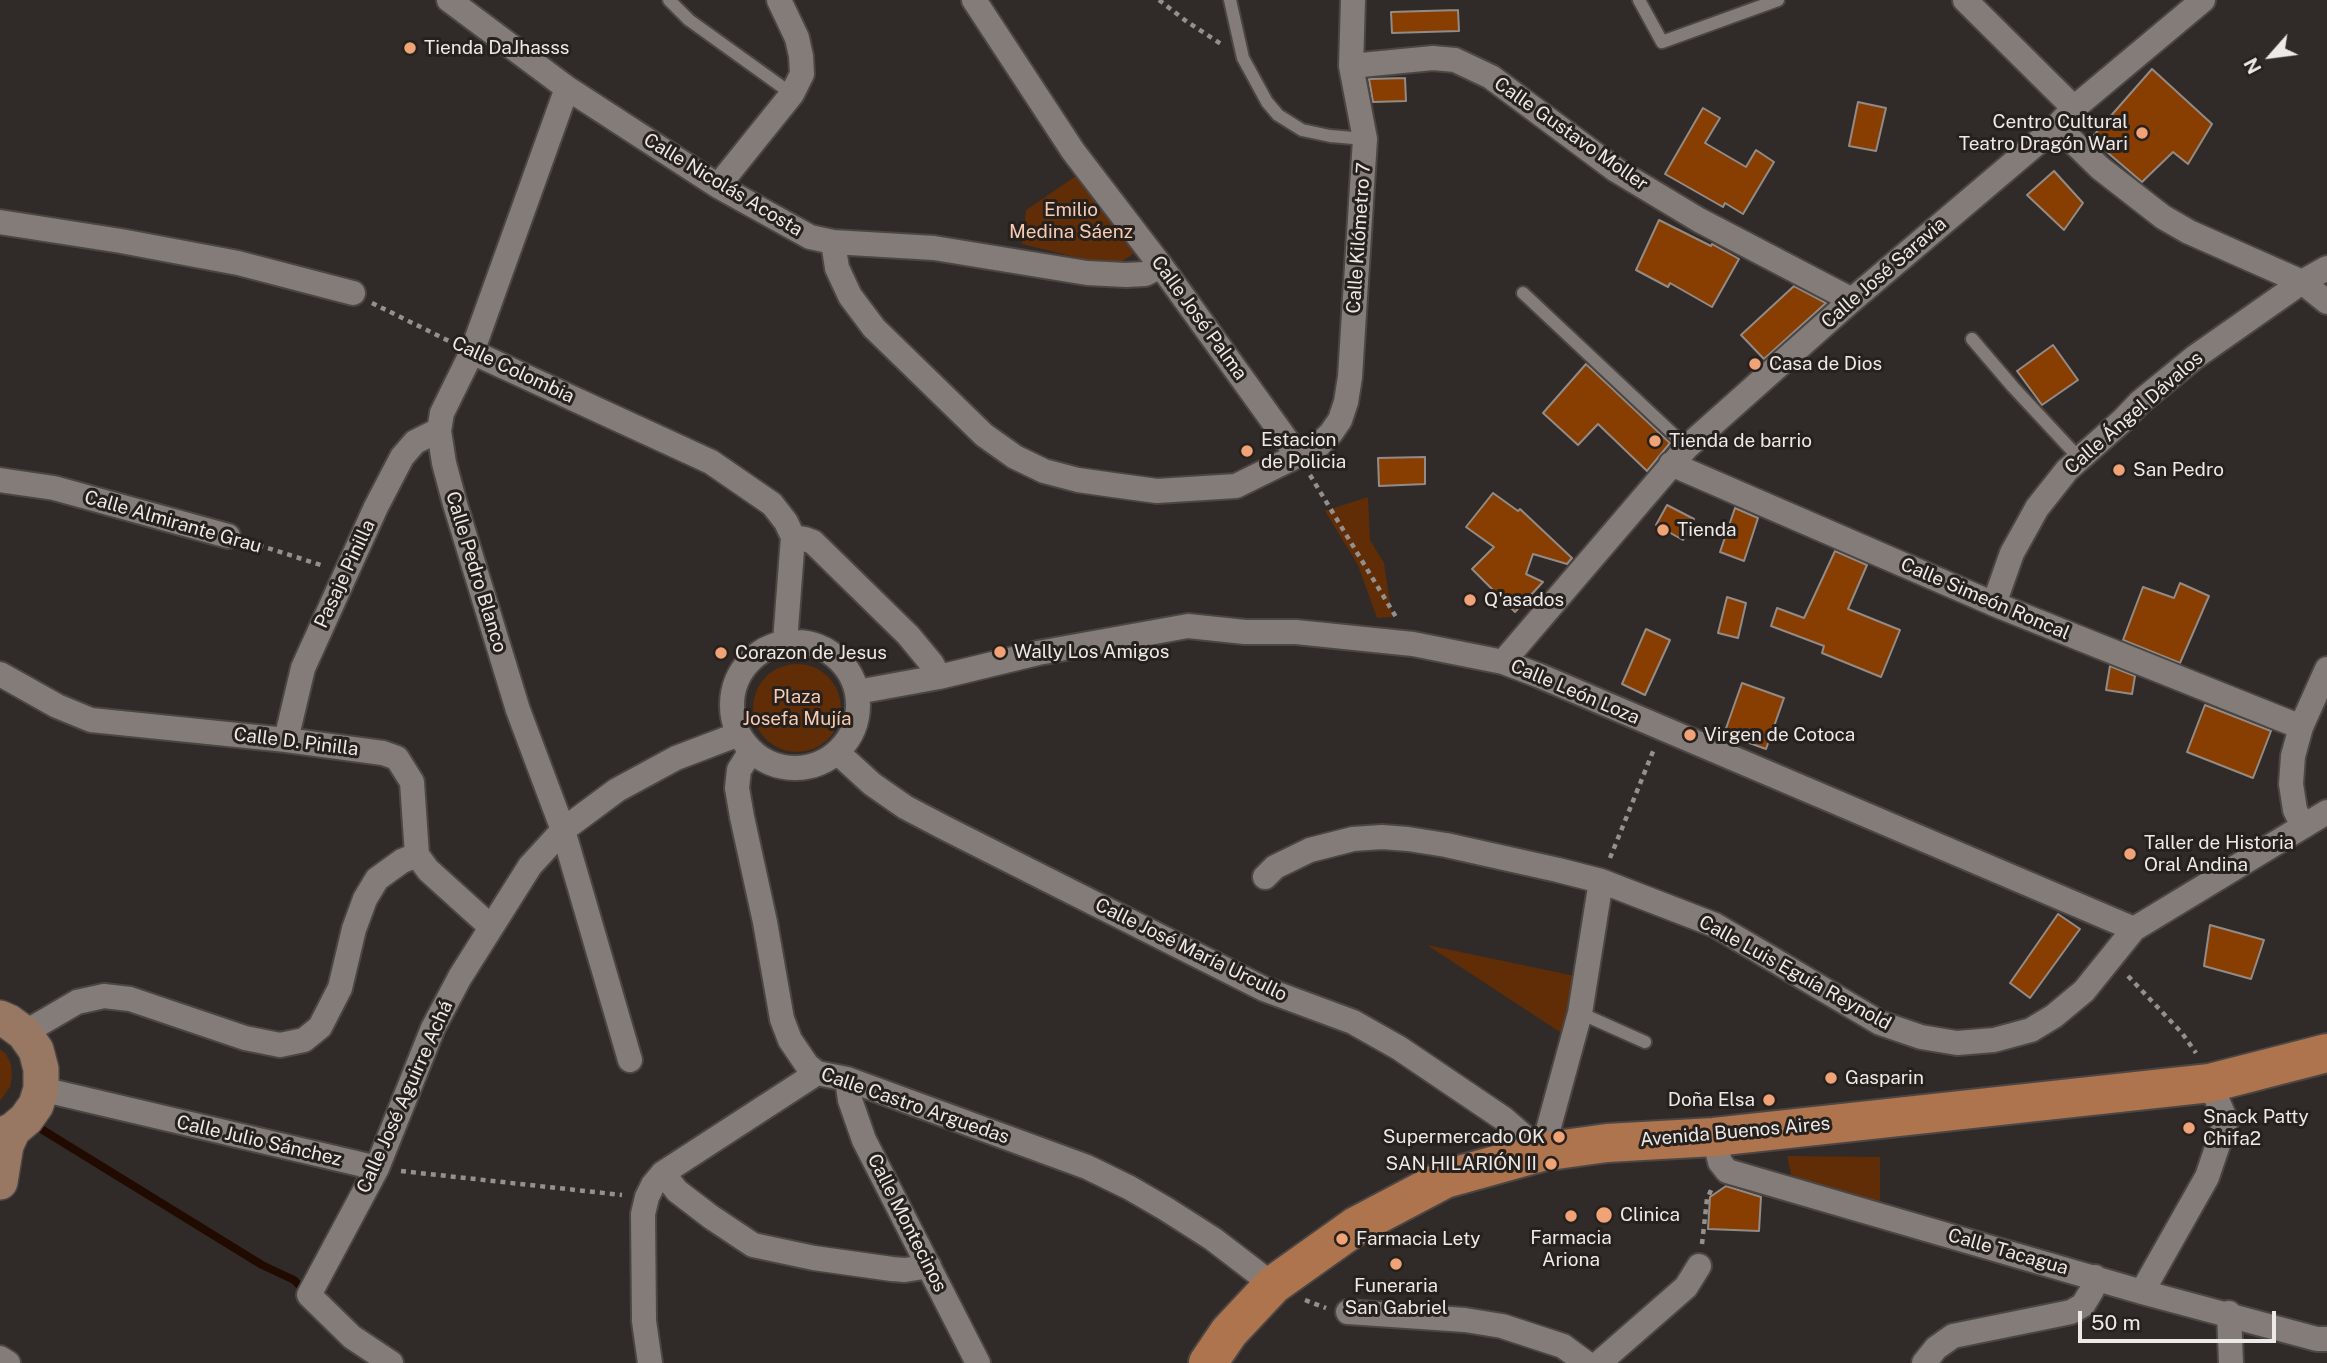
<!DOCTYPE html>
<html>
<head>
<meta charset="utf-8">
<style>
	body { margin:0 }
	#map { position:relative; width:2327px; height:1363px; overflow:hidden; background:#302b28; font-family:"Public Sans",sans-serif }
	canvas { display:block }
	.north { position:absolute; left:2236px; top:21px; width:70px; height:70px; -webkit-text-stroke:5px #27211e; paint-order:stroke; rotate:242deg; font-size:19px; font-weight:700; line-height:28px; text-align:center; color:#ede9e7 }
	.north::after { content:''; display:block; margin:auto; width:24px; height:32px; background:#ede9e7; clip-path:polygon(50% 0,100% 100%,50% 72%,0 100%) }
	.scale { position:absolute; left:2078px; top:1311px; width:198px; height:32px; box-sizing:border-box; border:4px solid #ede9e7; border-top:0; padding-left:9px; font-size:21px; line-height:24px; white-space:nowrap; color:#ede9e7; -webkit-text-stroke:5px #27211e; paint-order:stroke }
</style>
</head>
<body>
<div id="map">
<canvas width="2327" height="1363"></canvas>
<div class="north">N</div>
<div class="scale">50 m</div>
</div>
<script>
const ctx = document.querySelector('canvas').getContext('2d');
ctx.lineJoin = 'round';
function paint(path, color) { ctx.fillStyle = color; ctx.fill(path, 'evenodd'); }
const shape = rows => new Path2D(rows.map(r => 'M' + r).join(''));
function stroke(path, color, width, dash) { ctx.strokeStyle = color; ctx.lineWidth = width; ctx.lineCap = dash ? 'butt' : 'round'; ctx.setLineDash(dash || []); ctx.stroke(path); }
function label(font, color, halo, rows, align = 'center') {
  ctx.font = font + ' "Public Sans",sans-serif'; ctx.lineWidth = 6; ctx.setLineDash([]); ctx.textBaseline = 'middle'; ctx.strokeStyle = halo; ctx.fillStyle = color; for (const [text, x, y, turn = 0] of rows) {
    ctx.save(); ctx.translate(x, y); ctx.rotate((+turn || 0) * Math.PI / 180); ctx.textAlign = isNaN(turn) ? turn : align; if (halo) ctx.strokeText(text, 0, 0); ctx.fillText(text, 0, 0); ctx.restore();
  }
}
paint(shape([
	[1082,172,1136,252,1118,264,1103,264,1022,244,1026,210],
	[1368,497,1370,540,1384,563,1392,617,1377,618,1358,565,1325,511],
	'753 708a44 44 0 1 1 88 0a44 44 0 1 1-88 0Z',
	[1427,945,1575,976,1563,1034],
	[0,1049,6,1054,11,1064,12,1076,10,1087,0,1101],
	[1787,1156,1880,1157,1880,1210,1793,1182]
]), '#602d06');
stroke(shape([
	[33,1124,262,1265,294,1280,307,1293]
]), '#210a00', 8);
const building = shape([
	[1458,10,1459,31,1392,33,1391,12,1458,10],
	[2152,69,2212,124,2188,164,2173,152,2142,182,2094,141,2094,135,2152,69],
	[1405,78,1406,101,1373,102,1369,79,1405,78],
	[1858,102,1886,108,1876,151,1849,146,1858,102],
	[1703,108,1720,118,1705,143,1746,167,1756,150,1774,162,1743,214,1725,203,1723,207,1665,174,1703,108],
	[2054,171,2083,203,2064,230,2027,195,2054,171],
	[1659,220,1711,246,1712,244,1739,259,1712,307,1670,283,1668,287,1636,270,1659,220],
	[1794,286,1826,303,1764,359,1741,335,1794,286],
	[2053,345,2078,380,2042,405,2017,371,2053,345],
	[1586,364,1670,443,1647,471,1598,424,1578,445,1543,413,1586,364],
	[1425,457,1425,484,1379,486,1378,458,1425,457],
	[1493,493,1518,511,1520,509,1572,558,1567,564,1533,554,1526,574,1543,582,1515,612,1472,569,1494,547,1466,527,1493,493],
	[1667,505,1694,519,1683,540,1656,525,1667,505],
	[1735,508,1758,518,1744,561,1720,552,1735,508],
	[1835,551,1867,565,1848,609,1900,630,1881,677,1822,653,1824,646,1771,626,1777,608,1804,618,1835,551],
	[2180,583,2209,596,2180,663,2123,640,2143,587,2174,598,2180,583],
	[1727,597,1746,603,1738,638,1718,633,1727,597],
	[1646,629,1670,640,1645,695,1622,684,1646,629],
	[2110,666,2135,676,2132,694,2106,690,2110,666],
	[1742,683,1784,698,1766,749,1724,734,1742,683],
	[2205,705,2271,731,2253,778,2187,752,2205,705],
	[2058,914,2080,929,2030,998,2010,983,2058,914],
	[2210,925,2264,940,2251,979,2204,966,2210,925],
	[1726,1186,1761,1197,1759,1231,1708,1229,1710,1197,1726,1186]
]);
paint(building, '#883e00');
stroke(building, '#928b87', 2);
const lane = shape([
	[669,0,689,20,792,94],
	[1230,0,1243,58,1267,102,1278,115,1302,130,1330,136,1365,139],
	[1639,0,1662,42,1778,0],
	[1523,293,1687,447],
	[1972,339,2013,387,2079,458],
	[1580,1013,1645,1042]
]);
const street = shape([
	[449,0,567,88,718,186,810,237,833,242,934,248,1087,273,1126,275,1145,274,1161,266],
	[974,0,1073,151,1161,266,1298,456],
	[1965,0,2074,108],
	[1351,66,1433,58,1455,60,1491,77,1616,170,1699,220,1852,300],
	[567,88,472,352,442,413,439,431,444,463,455,504,518,710,563,830,630,1060],
	[2057,126,2100,168,2163,217,2189,232,2302,282,2327,302],
	[718,186,792,94,802,74,801,56,797,38,779,0],
	[0,222,121,241,238,263,353,293],
	[833,242,837,268,850,296,874,328,984,435,1015,457,1044,471,1078,480,1113,485,1157,491,1236,486,1319,445,1331,433,1340,420,1346,402,1350,377,1365,139,1351,66,1353,0],
	[472,352,711,462,772,504,786,522,793,537,785,642],
	[1671,464,1994,604,2301,727],
	[0,480,54,488,228,536],
	[793,537,805,539,813,542,908,635,932,664,939,677],
	[1994,604,2012,553,2026,528,2037,508,2067,470,2123,420,2140,402,2195,357,2302,282,2327,268],
	'732 705a63 63 0 1 1 126 0a63 63 0 1 1-126 0Z',
	[1503,662,1687,447,1852,300,2057,126,2074,108,2203,0],
	[0,674,57,706,91,720,286,740,383,753,397,758,412,782,417,855,428,870,491,927],
	[857,692,939,677,1038,653,1188,626,1245,632,1296,632,1413,644,1503,662,1540,676,2134,929],
	[286,740,303,668,376,507,402,457,415,442,435,432,439,431],
	[751,751,739,770,737,788,742,817,765,922,782,1019,790,1040,807,1065,817,1073,847,1079,1087,1167,1130,1188,1166,1209,1213,1239,1273,1285],
	[837,752,872,784,905,807,943,827,1264,989,1353,1022,1399,1048,1504,1119,1542,1152,1580,1013,1601,881],
	[2303,826,2295,810,2291,784,2293,756,2301,727,2327,669],
	[1265,877,1275,867,1310,850,1353,839,1382,837,1408,839,1446,845,1558,870,1601,881,1715,925,1880,1023,1921,1037,1957,1043,1994,1040,2031,1030,2054,1016,2084,991,2134,929,2327,812],
	[24,1033,77,1002,104,996,130,999,245,1038,280,1045,304,1040,320,1027,340,988,354,929,365,899,377,879,402,861,417,855],
	[847,1079,850,1100,864,1140,978,1363],
	[41,1089,377,1168],
	[1714,1137,1720,1162,1727,1171,2142,1292,2317,1339,2327,1339],
	[663,1173,677,1191,711,1217,753,1245,814,1258,892,1269,905,1270,929,1266],
	[2142,1292,2207,1177,2226,1121,2210,1083],
	[1348,1312,1465,1320,1502,1326,1563,1346,1586,1363],
	[2229,1313,2231,1363],
	[0,1358,8,1363],
	[391,1363,352,1337,309,1295,377,1168,433,1028,460,977,530,866,563,830,617,790,676,758,739,734],
	[650,1363,644,1321,643,1214,647,1197,653,1185,663,1173,817,1073],
	[1599,1363,1686,1287,1699,1266],
	[1924,1363,1936,1348,1953,1336,2071,1312,2083,1305,2092,1290,2095,1277]
]);
const secondary = shape([
	[0,1018,9,1022,24,1033,36,1050,41,1069,41,1089,36,1105,26,1119,13,1130,0,1136],
	[0,1182,6,1145,13,1130]
]);
const primary = shape([
	[1208,1363,1229,1332,1273,1285,1356,1226,1445,1179,1542,1152,1607,1143,1714,1137,2210,1083,2327,1053]
]);
stroke(lane, '#4b4644', 16);
stroke(street, '#4b4644', 28);
stroke(secondary, '#4b4644', 38);
stroke(primary, '#4b4644', 42);
stroke(shape([
	[1159,0,1186,21,1221,44],
	[372,303,449,341],
	[1310,475,1396,617],
	[249,542,324,566],
	[1610,858,1654,749],
	[2128,976,2182,1033,2196,1053],
	[401,1171,622,1195],
	[1702,1244,1707,1199,1712,1188],
	[1305,1300,1326,1308]
]), '#94908d', 4.5, [5, 5]);
stroke(lane, '#837c78', 12);
stroke(street, '#837c78', 24);
stroke(secondary, '#987863', 35);
stroke(primary, '#ae744d', 38);
for (const [x, y, r, color] of [
	[410,48,7,"#efa376"],
	[2142,133,7,"#efa376"],
	[1755,364,7,"#efa376"],
	[1655,441,7,"#efa376"],
	[1247,451,7,"#efa376"],
	[2119,470,7,"#efa376"],
	[1663,530,7,"#efa376"],
	[1470,600,7,"#efa376"],
	[1000,652,7,"#efa376"],
	[721,653,7,"#efa376"],
	[1690,735,7,"#efa376"],
	[2130,854,7,"#efa376"],
	[1831,1078,7,"#efa376"],
	[1769,1100,7,"#efa376"],
	[2189,1128,7,"#efa376"],
	[1559,1137,7,"#efa376"],
	[1551,1164,7,"#efa376"],
	[1604,1215,9,"#efa376"],
	[1571,1216,7,"#efa376"],
	[1342,1239,7,"#efa376"],
	[1396,1264,7,"#efa376"]
]) { const dot = new Path2D(); dot.arc(x, y, r, 0, 2 * Math.PI); ctx.fillStyle = color; ctx.fill(dot); stroke(dot, '#27211e', 2.5); }
label('19px', '#ede9e7', '#27211e', [
	["Tienda DaJhasss",424,48],
	["Centro Cultural",2128,122,"right"],
	["Teatro Dragón Wari",2128,144,"right"],
	["Casa de Dios",1769,364],
	["Estacion",1261,440],
	["de Policia",1261,462],
	["Tienda de barrio",1669,441],
	["San Pedro",2133,470],
	["Tienda",1677,530],
	["Q'asados",1484,600],
	["Wally Los Amigos",1014,652],
	["Corazon de Jesus",735,653],
	["Virgen de Cotoca",1704,735],
	["Taller de Historia",2144,843],
	["Oral Andina",2144,865],
	["Gasparin",1845,1078],
	["Doña Elsa",1755,1100,"right"],
	["Snack Patty",2203,1117],
	["Chifa2",2203,1139],
	["Supermercado OK",1545,1137,"right"],
	["SAN HILARIÓN II",1537,1164,"right"],
	["Clinica",1620,1215],
	["Farmacia",1571,1238,"center"],
	["Ariona",1571,1260,"center"],
	["Farmacia Lety",1356,1239],
	["Funeraria",1396,1286,"center"],
	["San Gabriel",1396,1308,"center"]
], 'left');
label('19px', '#ede9e7', '#27211e', [
	["Calle Gustavo Moller",1571,134,35],
	["Calle Nicolás Acosta",723,185,31],
	["Calle Kilómetro 7",1359,238,-86],
	["Calle José Saravia",1884,273,-41],
	["Calle José Palma",1199,318,54],
	["Calle Colombia",513,370,25],
	["Calle Ángel Dávalos",2134,413,-41],
	["Calle Almirante Grau",173,522,16],
	["Calle Pedro Blanco",476,572,73],
	["Pasaje Pinilla",345,574,-65],
	["Calle Simeón Roncal",1985,599,23],
	["Calle León Loza",1575,692,23],
	["Calle D. Pinilla",296,742,7],
	["Calle José María Urcullo",1191,950,26],
	["Calle Luis Eguía Reynold",1795,973,29],
	["Calle José Aguirre Achá",405,1097,-66],
	["Calle Castro Arguedas",915,1106,19],
	["Avenida Buenos Aires",1735,1132,-5],
	["Calle Julio Sánchez",259,1141,13],
	["Calle Montecinos",907,1223,63],
	["Calle Tacagua",2008,1252,16]
]);
label('19px', '#f6cbb2', '#27211e', [
	["Emilio",1071,210],
	["Medina Sáenz",1071,232],
	["Plaza",797,697],
	["Josefa Mujía",797,719]
]);
</script>
</body>
</html>
